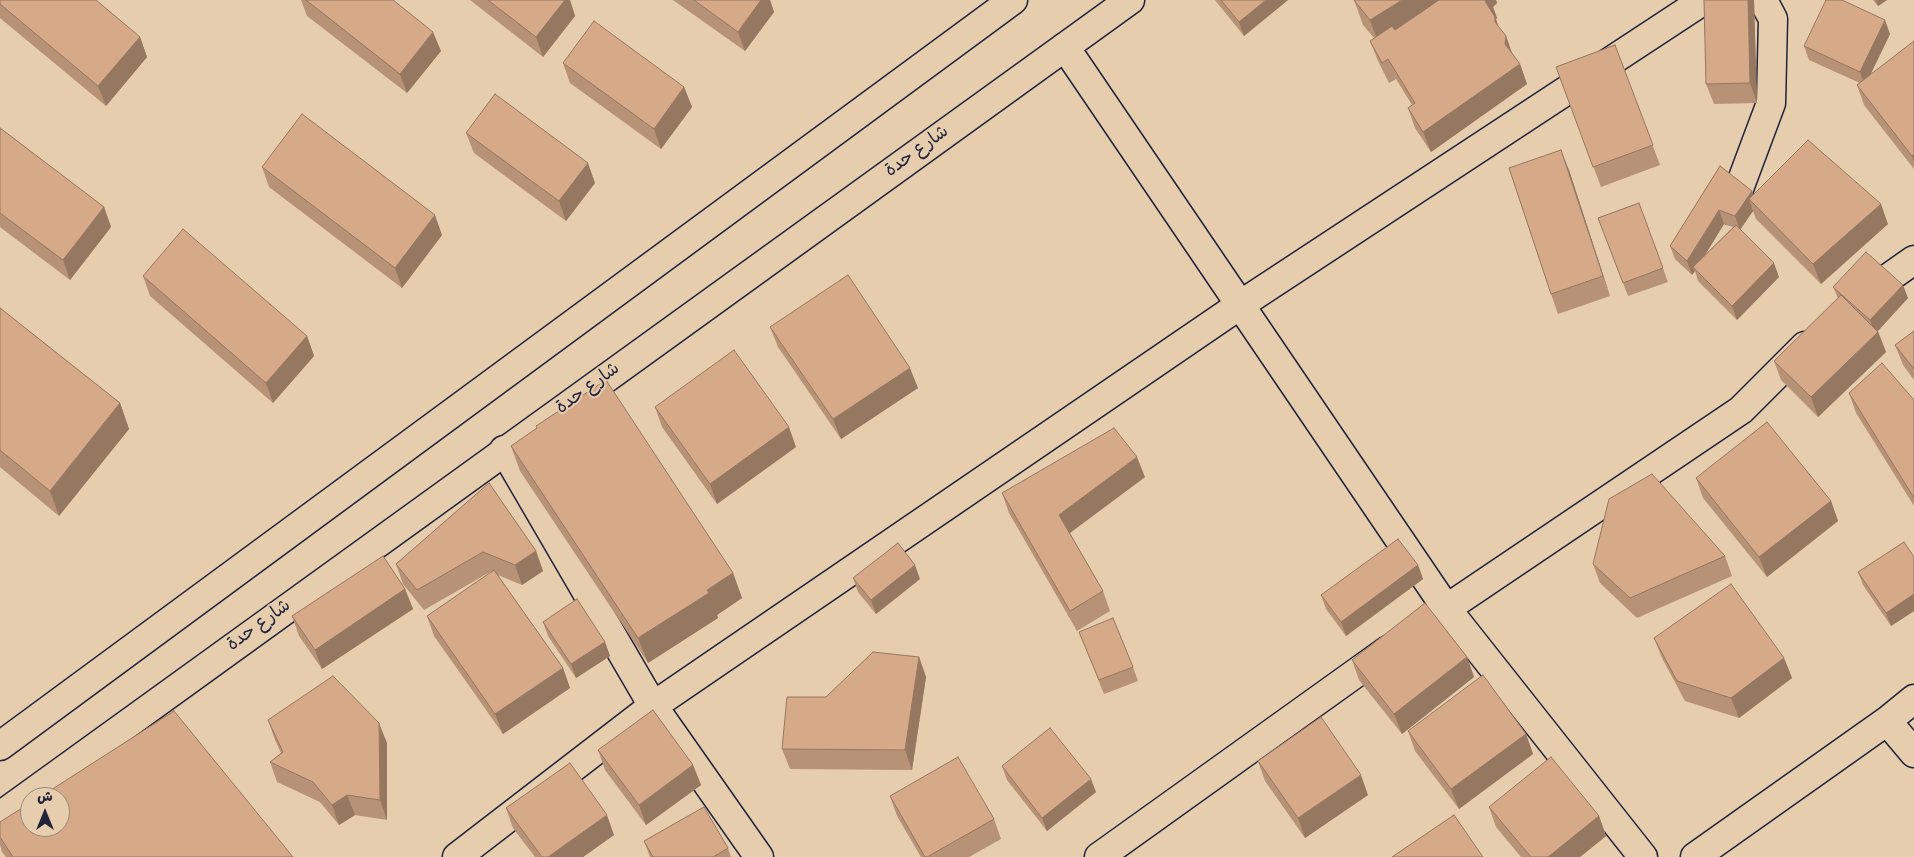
<!DOCTYPE html>
<html>
<head>
<meta charset="utf-8">
<style>
	body { margin:0 }
	#map { position:relative; width:1914px; height:857px; overflow:hidden; background:#e5cdad; font-family:Dekko,"Playpen Sans Arabic",sans-serif }
	canvas { display:block }
	.north { position:absolute; left:20px; top:787px; width:50px; height:50px; box-sizing:border-box; background:#e5cdad; border:1px solid #97897f; border-radius:50%; rotate:0deg; font-size:14px; font-weight:700; line-height:20px; text-align:center; color:#22223b }
	.north::after { content:''; display:block; margin:auto; width:18px; height:22px; background:#22223b; clip-path:polygon(50% 0,100% 100%,50% 72%,0 100%) }
</style>
</head>
<body>
<div id="map">
<canvas width="1914" height="857"></canvas>
<div class="north">ش</div>
</div>
<script>
const ctx = document.querySelector('canvas').getContext('2d');
ctx.lineJoin = 'round';
const shape = rows => new Path2D(rows.map(r => 'M' + r).join(''));
function stroke(path, color, width, dash) { ctx.strokeStyle = color; ctx.lineWidth = width; ctx.lineCap = dash ? 'butt' : 'round'; ctx.setLineDash(dash || []); ctx.stroke(path); }
function paint(path, color) { ctx.fillStyle = color; ctx.fill(path, 'evenodd'); }
function label(font, color, halo, rows, align = 'center') {
  ctx.font = font + ' Dekko,"Playpen Sans Arabic",sans-serif'; ctx.lineWidth = 4; ctx.setLineDash([]); ctx.textBaseline = 'middle'; ctx.strokeStyle = halo; ctx.fillStyle = color; for (const [text, x, y, turn = 0] of rows) {
    ctx.save(); ctx.translate(x, y); ctx.rotate((+turn || 0) * Math.PI / 180); ctx.textAlign = isNaN(turn) ? turn : align; if (halo) ctx.strokeText(text, 0, 0); ctx.fillText(text, 0, 0); ctx.restore();
  }
}
const minor = shape([
	[1065,47,1446,608,1643,857],
	[1731,210,1771,103,1773,19,1763,0],
	[1887,279,1914,260],
	[504,450,653,706,759,857],
	[1431,619,1741,410,1805,346],
	[1887,721,1914,753],
	[457,857,653,706,1240,305,1704,0],
	[1099,857,1388,650],
	[1695,857,1887,721,1914,699]
]);
const primary = shape([
	[0,746,1013,0],
	[0,816,1130,0]
]);
stroke(minor, '#22223b', 31);
stroke(primary, '#22223b', 31);
stroke(minor, '#e5cdad', 28);
stroke(primary, '#e5cdad', 28);
paint(shape([
	[0,0,140,37,147,57,106,106,0,18],
	[301,0,393,0,441,51,407,93,307,16],
	[470,0,570,0,575,16,543,57],
	[673,0,770,0,774,12,745,51],
	[1215,0,1288,0,1244,36],
	[1354,0,1496,0,1497,3,1493,7,1497,18,1496,19,1498,27,1506,36,1512,54,1520,64,1527,84,1431,152,1415,128,1408,108,1412,105,1396,79,1389,83,1378,61,1370,41,1374,38,1363,25],
	[1704,0,1754,0,1757,103,1714,104,1706,84],
	[1873,0,1887,0,1878,6],
	[1890,34,1870,75,1914,41,1914,169,1864,105,1857,85,1860,83,1809,60,1804,46],
	[1615,45,1660,165,1601,187,1556,67],
	[563,63,684,87,692,107,661,149,570,83],
	[0,128,104,207,111,227,70,280,0,227],
	[466,133,595,183,566,221,474,153],
	[1720,166,1752,191,1753,195,1888,224,1821,284,1756,219,1753,211,1740,229,1779,277,1737,320,1698,281,1695,271,1692,275,1675,259,1670,246],
	[1724,224,1733,227,1704,256],
	[262,167,442,235,402,288,269,187],
	[1569,170,1610,296,1558,314,1551,294],
	[1639,203,1668,282,1628,296,1598,218],
	[143,276,307,336,314,356,273,403,150,296],
	[1833,287,1908,298,1878,331,1886,352,1818,417,1781,380,1774,361,1838,298],
	[0,308,120,403,129,429,59,516,0,467],
	[770,327,918,388,841,439,778,347],
	[1914,331,1914,380,1903,365,1895,345],
	[1849,393,1914,400,1914,506,1856,413],
	[655,407,796,447,717,504,662,427],
	[511,446,733,573,742,598,717,615,718,618,648,663,520,471],
	[1145,477,1070,533,1103,591,1110,611,1077,631,1009,513,1002,493],
	[1696,478,1831,501,1838,521,1767,577,1703,498],
	[489,483,536,551,543,571,522,585,498,575,563,668,570,688,503,734,434,636,427,616,491,572,490,572,424,610,403,584,396,564],
	[1725,556,1732,576,1637,618,1600,583,1593,564],
	[1914,557,1914,611,1891,626,1863,585,1858,572],
	[1418,565,1423,579,1346,636,1326,609,1321,595],
	[853,578,920,579,876,614,858,592],
	[405,589,413,609,322,669,299,636,292,616],
	[543,622,605,642,610,656,576,678,548,636],
	[1079,632,1133,667,1138,681,1104,694],
	[1654,638,1784,658,1792,678,1739,718,1685,701,1662,658],
	[919,657,926,677,912,770,790,769,782,749,826,697],
	[1467,657,1474,677,1402,734,1359,680,1352,660],
	[268,720,387,743,387,820,355,815,339,825,320,802,277,782,270,762,281,753,275,740],
	[1408,731,1526,734,1533,754,1459,809,1415,751],
	[598,750,693,765,701,785,646,825,605,770],
	[1258,761,1368,795,1305,838,1265,781],
	[1002,766,1096,792,1047,831,1007,780],
	[890,796,994,819,1001,839,969,857,921,857,897,816],
	[1489,807,1599,816,1606,836,1580,857,1521,857,1496,827],
	[506,808,614,835,583,857,535,857,513,828],
	[0,822,293,857,6,857,2,852,0,845],
	[644,841,728,848,731,857,650,857]
]), '#b89276');
paint(shape([
	[565,0,570,0,575,16,543,57,536,37],
	[761,0,770,0,774,12,745,51,738,32],
	[1266,0,1288,0,1244,36,1239,22],
	[1402,0,1451,0,1379,45,1370,20],
	[1486,0,1496,0,1497,3,1493,7,1497,18,1496,19,1502,37,1485,1],
	[1748,0,1754,0,1757,103,1750,83],
	[1876,0,1887,0,1878,6],
	[1885,20,1890,34,1865,86,1860,72],
	[433,32,441,51,407,93,400,74],
	[1506,36,1513,56,1505,44],
	[140,37,147,57,106,106,98,86],
	[1520,64,1527,84,1431,152,1423,132],
	[684,87,692,107,661,149,654,129],
	[1561,150,1569,170,1610,296,1603,276],
	[1914,154,1914,162,1912,156],
	[588,163,595,183,566,221,559,201],
	[1752,191,1757,205,1749,199,1753,211,1740,230,1735,216],
	[1881,204,1888,224,1821,284,1813,264],
	[104,207,111,227,70,280,63,260],
	[1719,210,1724,224,1696,270,1693,267,1695,271,1692,275,1687,261],
	[435,215,442,235,402,288,395,268],
	[1774,263,1779,277,1737,320,1732,306],
	[1903,285,1908,298,1875,334,1870,320],
	[1878,332,1886,352,1818,417,1811,397],
	[307,336,314,356,273,403,266,383],
	[910,368,918,388,841,439,833,419],
	[120,403,129,429,59,516,50,491],
	[789,427,796,447,717,504,710,484],
	[1137,457,1145,477,1067,535,1059,515],
	[1831,501,1838,521,1767,577,1759,557],
	[536,551,543,571,522,585,515,565],
	[915,565,920,579,876,614,871,600],
	[1418,565,1423,579,1346,636,1341,622],
	[733,573,742,598,717,615,718,618,648,663,638,638],
	[405,589,413,609,322,669,315,650],
	[1914,594,1914,611,1891,626,1886,613],
	[605,642,610,656,576,678,571,664],
	[919,657,926,677,912,770,905,750],
	[1467,657,1474,677,1402,734,1394,714],
	[1784,658,1792,678,1739,718,1731,698],
	[563,668,570,688,503,734,495,714],
	[379,723,387,743,387,820,380,800],
	[1526,734,1533,754,1459,809,1451,789],
	[693,765,701,785,646,825,639,805],
	[1361,775,1368,795,1305,838,1298,818],
	[1091,779,1096,792,1047,831,1042,818],
	[347,795,355,815,339,825,332,805],
	[607,815,614,835,583,857,548,857],
	[1599,816,1606,836,1580,857,1548,857]
]), '#967760');
const building = shape([
	[0,0,96,0,140,37,98,86,0,4,0,0],
	[306,0,393,0,433,32,400,74,306,0],
	[488,0,565,0,536,37,488,0],
	[694,0,761,0,738,32,694,0],
	[1221,0,1266,0,1239,22,1221,0],
	[1354,0,1402,0,1370,20,1354,0],
	[1439,0,1486,0,1485,1,1495,17,1495,22,1506,36,1505,44,1520,64,1423,132,1408,108,1415,103,1388,59,1382,63,1370,41,1392,26,1395,30,1439,0],
	[1704,0,1748,0,1750,83,1706,84,1704,0],
	[1826,0,1842,0,1885,20,1860,72,1804,46,1826,0],
	[594,21,684,87,654,129,563,63,594,21],
	[1914,41,1914,154,1912,156,1857,85,1914,41],
	[1615,45,1653,145,1593,167,1556,67,1615,45],
	[495,94,588,163,559,201,466,133,495,94],
	[302,114,435,215,395,268,262,167,302,114],
	[0,128,104,207,63,260,0,213,0,128],
	[1808,140,1881,204,1813,264,1749,199,1808,140],
	[1561,150,1603,276,1551,294,1509,168,1561,150],
	[1720,166,1752,191,1735,216,1719,210,1687,261,1670,246,1720,166],
	[1639,203,1663,268,1623,283,1598,218,1639,203],
	[1736,225,1774,263,1732,306,1693,267,1736,225],
	[183,229,307,336,266,383,143,276,183,229],
	[1866,252,1903,285,1870,320,1833,287,1866,252],
	[848,275,910,368,833,419,770,327,848,275],
	[1841,295,1878,332,1811,397,1774,361,1841,295],
	[0,308,120,403,50,491,0,450,0,308],
	[1914,331,1914,369,1895,345,1914,331],
	[734,350,789,427,710,484,655,407,734,350],
	[1882,363,1914,400,1914,498,1849,393,1882,363],
	[606,380,733,573,707,590,709,593,638,638,511,446,537,428,536,426,606,380],
	[1767,422,1831,501,1759,557,1696,478,1767,422],
	[1114,428,1137,457,1059,515,1103,591,1070,611,1002,493,1114,428],
	[1652,474,1725,556,1630,598,1593,564,1609,499,1652,474],
	[489,483,536,551,515,565,483,552,417,590,396,564,489,483],
	[1398,539,1418,565,1341,622,1321,595,1398,539],
	[1904,542,1914,557,1914,594,1886,613,1858,572,1904,542],
	[898,543,915,565,871,600,853,578,898,543],
	[383,556,405,589,315,650,292,616,383,556],
	[494,570,563,668,495,714,427,616,494,570],
	[1731,584,1784,658,1731,698,1677,681,1654,638,1731,584],
	[577,599,605,642,571,664,543,622,577,599],
	[1425,603,1467,657,1394,714,1352,660,1425,603],
	[1113,618,1133,667,1099,680,1079,632,1113,618],
	[873,652,919,657,905,750,782,749,787,697,826,697,873,652],
	[1483,675,1526,734,1451,789,1408,731,1483,675],
	[333,676,379,723,380,800,347,795,332,805,313,782,270,762,283,752,268,720,333,676],
	[653,710,693,765,639,805,598,750,653,710],
	[174,711,293,857,13,857,0,837,0,822,30,803,30,827,60,827,60,797,40,797,174,711],
	[1321,717,1361,775,1298,818,1258,761,1321,717],
	[1050,728,1091,779,1042,818,1002,766,1050,728],
	[958,757,994,819,927,857,925,857,890,796,958,757],
	[1551,757,1599,816,1548,857,1531,857,1489,807,1551,757],
	[570,763,607,815,548,857,542,857,506,808,570,763],
	[704,807,728,848,713,857,653,857,644,841,704,807],
	[1454,815,1483,857,1392,857,1454,815]
]);
paint(building, '#d6aa89');
stroke(building, '#967760', 1);
label('18px', '#22223b', '#e5cdad', [
	["شارع حدة",918,153,-36],
	["شارع حدة",589,390,-36],
	["شارع حدة",260,627,-36]
]);
</script>
</body>
</html>
